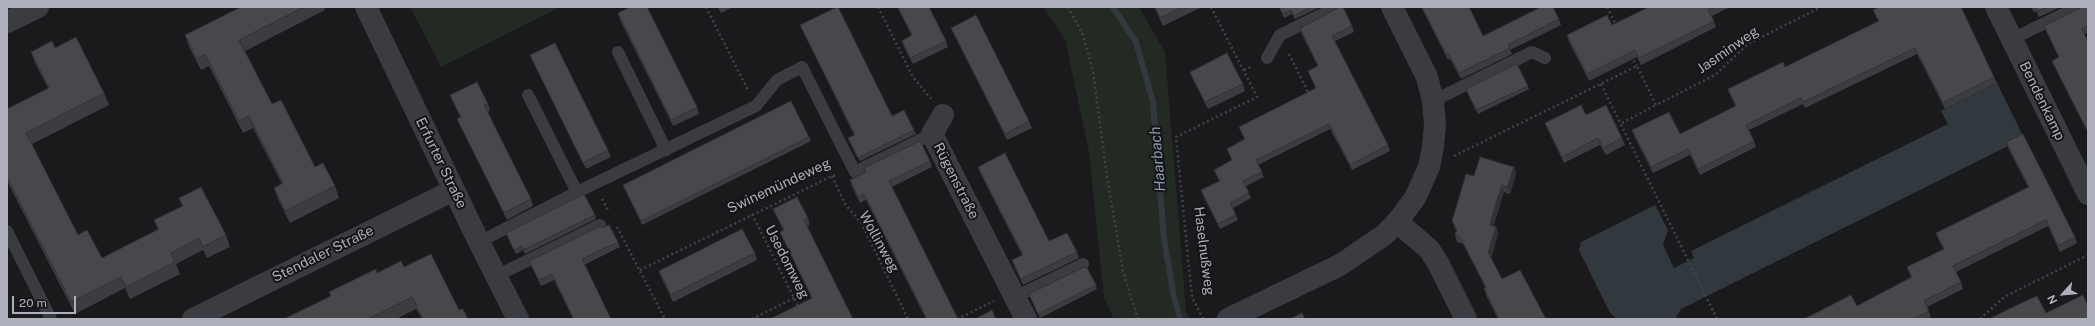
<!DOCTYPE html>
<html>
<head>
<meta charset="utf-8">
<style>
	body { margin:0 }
	#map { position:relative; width:2095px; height:326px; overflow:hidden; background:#1a1a1c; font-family:"Public Sans",sans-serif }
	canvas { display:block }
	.frame { position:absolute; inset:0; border:8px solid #aeb1bb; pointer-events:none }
	.north { position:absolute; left:2043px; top:274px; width:40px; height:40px; -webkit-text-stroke:3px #151517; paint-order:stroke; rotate:243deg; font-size:11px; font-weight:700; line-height:16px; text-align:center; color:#aeb1bb }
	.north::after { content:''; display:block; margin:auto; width:14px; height:18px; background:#aeb1bb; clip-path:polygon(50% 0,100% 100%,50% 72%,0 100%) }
	.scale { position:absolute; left:12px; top:296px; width:64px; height:18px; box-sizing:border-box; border:2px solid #aeb1bb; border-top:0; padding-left:5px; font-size:12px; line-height:14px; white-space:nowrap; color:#aeb1bb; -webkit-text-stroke:3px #151517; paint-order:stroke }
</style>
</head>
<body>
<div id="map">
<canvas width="2095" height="326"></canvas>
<div class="frame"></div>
<div class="north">N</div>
<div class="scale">20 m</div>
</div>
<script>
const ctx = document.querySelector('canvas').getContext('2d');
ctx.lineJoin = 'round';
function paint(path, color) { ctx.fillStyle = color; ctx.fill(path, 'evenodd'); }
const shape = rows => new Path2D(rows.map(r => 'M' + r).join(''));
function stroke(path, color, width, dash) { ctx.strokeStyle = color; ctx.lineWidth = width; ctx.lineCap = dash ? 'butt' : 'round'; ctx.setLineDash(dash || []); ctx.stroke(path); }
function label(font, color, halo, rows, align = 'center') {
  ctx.font = font + ' "Public Sans",sans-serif'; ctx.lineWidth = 4; ctx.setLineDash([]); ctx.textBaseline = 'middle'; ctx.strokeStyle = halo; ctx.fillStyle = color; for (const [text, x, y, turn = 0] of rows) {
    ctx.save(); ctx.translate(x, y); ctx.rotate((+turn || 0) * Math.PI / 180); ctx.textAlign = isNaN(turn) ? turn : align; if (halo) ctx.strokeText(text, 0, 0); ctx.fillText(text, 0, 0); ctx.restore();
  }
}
paint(shape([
	[410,7,560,7,441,67],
	[1043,7,1139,7,1165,52,1186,311,1190,319,1114,319,1104,298,1089,152,1065,39]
]), '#222a23');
paint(shape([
	[1997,83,2024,138,1681,309,1675,319,1617,319,1610,313,1579,250,1581,242,1655,205,1668,230,1663,245,1674,268,1694,258,1691,251,1948,124,1941,111]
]), '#31393f');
stroke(shape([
	[1113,7,1136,42,1153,102,1164,239,1174,297,1180,319]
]), '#31393f', 6);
stroke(shape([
	[706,7,748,90],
	[878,7,913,77,931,99],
	[1068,7,1083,35,1093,71,1107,177,1123,271,1138,319],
	[1607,7,1617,27],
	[1289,54,1309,94],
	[1631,56,1637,66],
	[1244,70,1253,66],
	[1601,84,1717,319],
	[1622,123,1656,105],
	[1454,156,1637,66,1656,105,1715,75,1748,44,1821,7],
	[832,176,845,204,862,224,908,319],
	[602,199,608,210],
	[752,214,799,308],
	[617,227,665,319],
	[640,270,832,176,838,175],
	[752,319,794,298],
	[957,319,994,301],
	[1203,319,1192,297,1176,137,1257,97,1211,7],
	[1980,319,2004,297,2088,255]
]), '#414348', 2.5, [2, 3]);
stroke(shape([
	[2012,39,2078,7],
	[618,52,666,150],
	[1267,58,1280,35,1337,7],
	[528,95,577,192],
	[1433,101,1532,52,1545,58],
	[7,231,51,319],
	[479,242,577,192,756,106,777,80,802,67,855,172,932,134],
	[496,276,600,225],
	[1015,297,1083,264]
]), '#3b3c41', 12);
stroke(shape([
	[366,7,479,242,518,319],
	[1996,7,2088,194],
	[7,22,38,7],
	[943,115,932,134,1026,319],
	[1397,222,1429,249,1438,263,1466,319],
	[193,319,454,190],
	[1228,319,1340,265,1384,235,1397,222,1415,198,1429,167,1433,147,1435,125,1433,101,1427,77,1392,7]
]), '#3b3c41', 22);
paint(shape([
	[241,7,324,7,325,10,245,51,272,104,315,167,335,186,339,198,290,223,278,199,274,188,282,184,253,128,243,133,209,66,201,70,189,47,185,35],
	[718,7,733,7,721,13],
	[897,7,929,7,946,41,948,47,913,64,904,47,902,41,912,36],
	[1154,7,1202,7,1163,26],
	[1279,7,1320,7,1295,19,1292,14,1284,18],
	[1421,7,1469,7,1483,36,1559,19,1561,25,1510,50,1512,54,1461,79,1450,59,1448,60],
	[1649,7,1730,7,1712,16,1716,27,1641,65,1637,57,1589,81,1569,42,1567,35,1612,25],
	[2031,7,2061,7,2039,17,2036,11,2034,13],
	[2088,7,2088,33,2084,34,2088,42,2088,133,2054,66,2052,61,2059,58,2044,26,2080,8],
	[1873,10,1994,77,1997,83,1945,109,1917,54,1805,108,1803,104,1749,130,1754,141,1756,147,1700,175,1690,155,1653,173,1634,136,1632,130,1680,134,1735,106,1730,95,1728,89,1785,67,1878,21],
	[618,13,697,107,699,114,673,126,620,20],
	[800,25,892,116,914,130,916,134,860,161,848,138,854,135],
	[1352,26,1354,32,1335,41,1388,145,1390,151,1352,170,1330,129,1258,165,1264,177,1246,186,1251,198,1233,208,1238,220,1220,229,1203,196,1201,190,1219,181,1214,170,1232,160,1227,149,1244,139,1239,127,1316,88,1308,71,1318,66,1301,33,1300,28],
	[951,28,1029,121,1032,128,1007,140],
	[55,48,104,93,109,105,32,144,78,235,102,258,158,230,154,220,182,206,179,198,226,235,230,247,207,258,203,250,176,264,180,274,130,299,125,288,75,314,7,181,7,109,48,88,35,63,31,52],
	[530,55,608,150,611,157,586,169,533,62],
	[1190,72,1243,84,1245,91,1208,109,1192,78],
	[1528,86,1529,89,1478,114,1466,89],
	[450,95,488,104,490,110,488,112,531,199,533,206,507,220,460,125,457,119,460,117,453,102],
	[1586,115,1622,138,1625,145,1606,155,1600,145,1564,163,1548,130,1545,123],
	[809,137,811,141,642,225,623,185],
	[2006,142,2075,237,2077,243,2060,252,2048,226,1956,272,1961,282,1963,289,1927,307,1931,317,1928,319,1804,319,1857,306,1911,277,1907,267,1944,250,1938,239,1936,233,2028,187,2008,148],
	[930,161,932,167,892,187,958,319,926,319,866,200,860,203,852,187,850,180,866,172,864,168],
	[978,167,1049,241,1077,252,1079,258,1023,285,1014,266,1012,260,1022,255,980,173],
	[1514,167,1516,174,1510,194,1504,192,1493,226,1496,227,1498,234,1491,258,1502,279,1546,319,1498,319,1486,295,1484,288,1485,287,1463,244,1457,242,1455,235,1456,231,1452,221,1474,176],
	[773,209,808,218,810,225,807,226,835,284,812,298,783,238,780,232,783,230,776,215],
	[595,215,596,219,525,254,523,250,516,254,506,233],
	[602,228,618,242,620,247,584,265,611,319,573,319,554,280,541,286,532,267,529,261],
	[755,253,757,260,673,302,661,277,659,271],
	[404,267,459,310,468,319,422,319,416,309,396,319,284,319,331,296,329,292,377,273],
	[1096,285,1097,289,1040,318,1029,294]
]), '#3d3d41');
paint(shape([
	[1514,167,1516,174,1510,194,1507,187],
	[1502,185,1504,192,1492,232,1490,225],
	[1496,227,1498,234,1490,259,1488,252]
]), '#323235');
const building = shape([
	[241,7,304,7,239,40,272,104,281,100,315,167,323,163,335,186,285,211,274,188,283,183,249,116,239,121,205,54,197,59,185,35,241,7],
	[630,7,647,7,697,107,671,120,618,13,630,7],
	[837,7,838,7,892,116,904,110,914,130,858,158,848,138,855,135,800,25,837,7],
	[898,7,929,7,946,41,910,58,902,41,912,35,898,7],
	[1155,7,1183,7,1160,18,1155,7],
	[1279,7,1311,7,1294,16,1291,10,1283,14,1279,7],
	[1340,7,1343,7,1352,26,1332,36,1388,145,1350,165,1329,124,1256,160,1262,172,1243,181,1249,193,1230,203,1236,215,1218,224,1201,190,1220,181,1214,170,1232,160,1227,149,1245,139,1239,127,1316,88,1308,71,1318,66,1300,28,1338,8,1340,7],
	[1422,7,1469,7,1483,36,1541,7,1553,7,1559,19,1508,45,1510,48,1459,73,1448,53,1446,54,1422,7],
	[1649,7,1714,7,1708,10,1714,21,1639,58,1635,50,1587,74,1567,35,1607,15,1612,25,1649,7],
	[1880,7,1961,7,1994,77,1943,103,1915,48,1803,102,1801,98,1746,125,1754,141,1698,169,1688,149,1651,167,1632,130,1669,112,1680,134,1736,106,1728,89,1783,62,1785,67,1879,21,1873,10,1880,7],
	[2035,7,2048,7,2037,12,2035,7],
	[2081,7,2088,7,2088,26,2082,29,2088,42,2088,132,2052,61,2059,57,2044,26,2080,8,2081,7],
	[976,15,1029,121,1005,134,951,28,976,15],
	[76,37,104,93,26,133,78,235,87,230,102,258,159,229,154,220,183,206,179,198,201,187,226,235,203,247,199,238,171,253,175,262,126,287,121,277,71,302,7,177,7,109,49,88,31,52,52,41,55,48,76,37],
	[555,43,608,150,583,163,530,55,555,43],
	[1227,53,1243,84,1205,102,1190,72,1227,53],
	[1517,64,1528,86,1476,110,1466,89,1517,64],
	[477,82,488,104,484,105,531,199,504,213,457,119,461,117,450,95,477,82],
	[791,101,809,137,641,221,623,185,791,101],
	[1581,105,1586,115,1606,105,1622,138,1603,148,1598,138,1562,157,1545,123,1581,105],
	[2023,134,2075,237,2058,246,2046,220,1953,266,1961,282,1924,301,1929,311,1913,319,1804,319,1851,295,1857,306,1912,277,1907,267,1944,249,1936,233,2029,187,2006,142,2023,134],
	[920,141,930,161,889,181,958,319,927,319,864,194,858,197,850,180,866,172,864,168,920,141],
	[1005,153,1049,241,1067,233,1077,252,1021,279,1012,260,1023,255,978,167,1005,153],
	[1480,157,1514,167,1507,187,1502,185,1495,206,1490,225,1496,227,1488,252,1502,279,1520,270,1546,319,1499,319,1484,288,1486,287,1460,237,1455,235,1457,230,1452,221,1466,174,1474,176,1480,157],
	[584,194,595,215,523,250,522,246,514,250,506,233,584,194],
	[797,197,808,218,804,220,853,319,770,319,812,298,780,232,784,230,773,209,797,197],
	[609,225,618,242,582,259,611,319,574,319,552,274,539,280,529,261,601,226,602,228,609,225],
	[742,229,755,253,671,295,659,271,742,229],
	[431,254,459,310,463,309,468,319,423,319,412,297,368,319,284,319,331,296,329,292,376,269,377,273,401,261,404,267,431,254],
	[1084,267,1087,268,1096,285,1038,314,1029,294,1084,267],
	[2083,295,2088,306,2088,319,1989,319,2015,306,2037,296,2046,313,2083,295],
	[992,310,996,319,975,319,992,310],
	[1302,313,1305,319,1290,319,1302,313]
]);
paint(building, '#47474c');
stroke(building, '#323235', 1);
label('14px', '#aeb1bb', '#151517', [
	["Jasminweg",1728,50,-35],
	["Bendenkamp",2042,101,64],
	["Erfurter Straße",441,163,64],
	["Rügenstraße",956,181,63],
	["Swinemündeweg",779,186,-25],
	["Wollinweg",879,242,61],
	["Haselnußweg",1204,251,83],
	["Stendaler Straße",323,254,-26],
	["Usedomweg",787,262,63]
]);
label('italic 15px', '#889db2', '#151517', [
	["Haarbach",1158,159,-95]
]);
</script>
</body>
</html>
